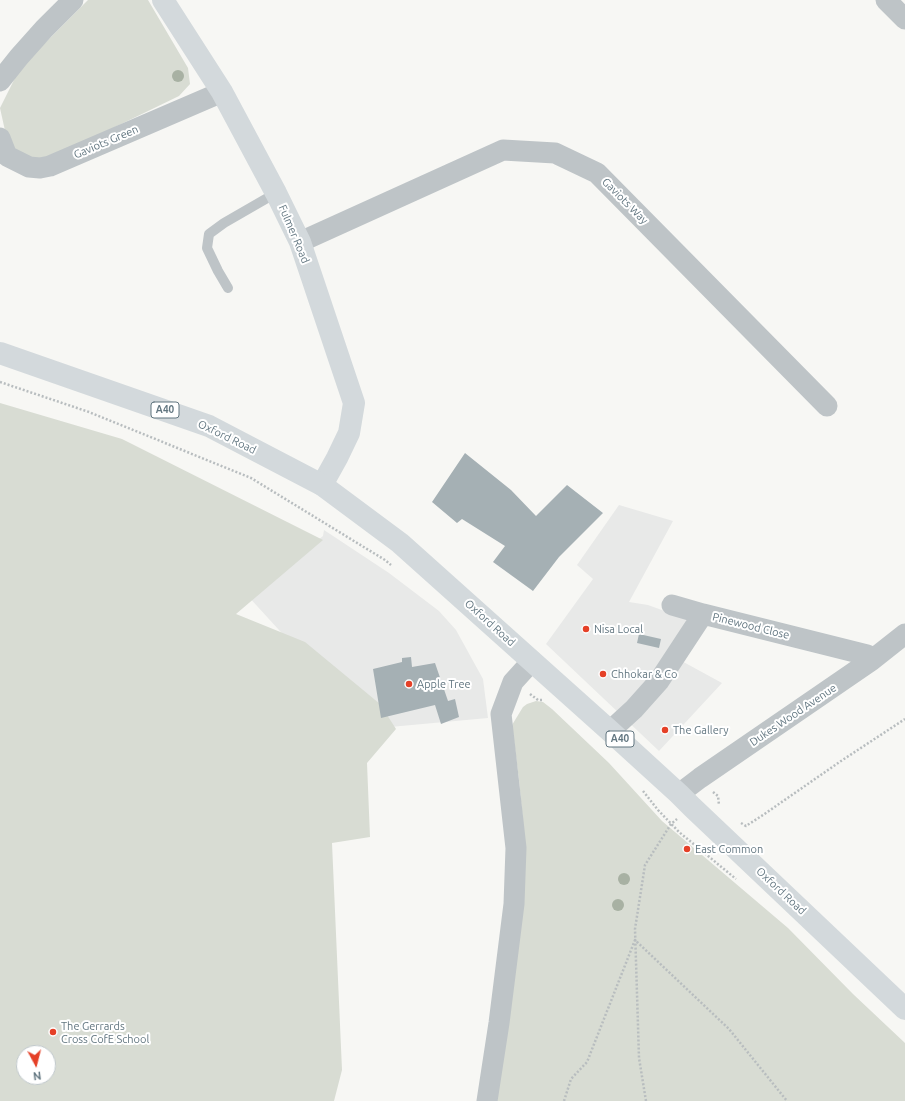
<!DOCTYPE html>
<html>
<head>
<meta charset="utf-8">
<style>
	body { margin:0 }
	#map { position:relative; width:905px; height:1101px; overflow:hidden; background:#f7f7f4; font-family:Ubuntu,sans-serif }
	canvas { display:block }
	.north { position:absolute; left:16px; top:1045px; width:40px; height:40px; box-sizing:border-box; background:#fff; border:1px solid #c0c8cc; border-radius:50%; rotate:173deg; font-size:11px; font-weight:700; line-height:16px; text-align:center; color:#627680 }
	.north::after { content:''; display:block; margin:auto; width:14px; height:18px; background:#e54027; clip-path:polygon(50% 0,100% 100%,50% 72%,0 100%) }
</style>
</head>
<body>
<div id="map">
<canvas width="905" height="1101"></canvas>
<div class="north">N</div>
</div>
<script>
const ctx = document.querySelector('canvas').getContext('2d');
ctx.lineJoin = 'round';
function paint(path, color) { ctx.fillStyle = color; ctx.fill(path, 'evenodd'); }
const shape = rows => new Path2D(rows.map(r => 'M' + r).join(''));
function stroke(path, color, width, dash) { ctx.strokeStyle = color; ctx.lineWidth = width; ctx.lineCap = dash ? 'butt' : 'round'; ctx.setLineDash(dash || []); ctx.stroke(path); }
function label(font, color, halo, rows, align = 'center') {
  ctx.font = font + ' Ubuntu,sans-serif'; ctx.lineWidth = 4; ctx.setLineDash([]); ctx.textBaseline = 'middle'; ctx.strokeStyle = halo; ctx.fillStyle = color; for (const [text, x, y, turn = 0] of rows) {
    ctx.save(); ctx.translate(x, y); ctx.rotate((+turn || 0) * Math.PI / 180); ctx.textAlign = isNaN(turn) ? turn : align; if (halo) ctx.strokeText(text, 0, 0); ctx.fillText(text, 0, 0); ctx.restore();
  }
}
paint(shape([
	[619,505,673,521,629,602,648,605,703,625,678,659,722,683,659,751,546,644,593,579,577,565],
	[324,530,389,573,439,611,456,630,483,679,488,718,379,728,310,664,247,595,323,536]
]), '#e8e9e8');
paint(shape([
	[88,0,148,0,188,68,190,84,179,96,45,161,24,158,8,144,0,108,20,68],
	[0,403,122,439,323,540,236,614,305,642,380,704,396,729,367,763,370,837,332,843,342,1070,334,1101,0,1101],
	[24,1053,48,1053,48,1077,24,1077],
	[536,701,543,702,552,709,609,763,662,821,788,928,853,994,905,1043,905,1101,497,1101,523,822,519,780,512,725,523,707,527,704]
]), '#d8dcd3');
paint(shape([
	[465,453,511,490,536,516,567,485,603,513,559,557,533,591,493,562,505,546,462,519,457,523,432,502],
	[639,634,661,639,659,648,637,643],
	[411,657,412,667,435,663,448,701,455,699,459,717,441,724,435,705,381,718,373,669,402,662,402,658]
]), '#a5b0b4');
stroke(shape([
	[0,382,89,412,251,478,385,560,391,565],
	[530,694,538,700,543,700],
	[643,791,658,810,679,832,736,879],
	[713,792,718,796,719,805],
	[741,823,746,826,763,815,841,761,905,719],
	[564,1101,571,1079,587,1062,635,940,729,1029,787,1101],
	[646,1101,639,1058,635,929,645,865,671,824,677,819]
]), '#b8bdbf', 2.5, [2, 2]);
stroke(shape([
	[228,288,218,271,207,248,209,234,224,223,276,193]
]), '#bec4c7', 10);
stroke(shape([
	[886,0,905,19],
	[0,81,19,57,44,29,73,0],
	[0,138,7,156,29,167,40,168,50,166,222,92],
	[300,242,503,150,555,153,597,173,827,406],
	[672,605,703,614],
	[610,731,634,709,659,681,703,614,867,655,872,660],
	[679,794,700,778,872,660,905,634],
	[487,1101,499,1023,514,904,516,848,501,714,513,682,532,661]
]), '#bec4c7', 21);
stroke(shape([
	[163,0,222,92,276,193,300,242,354,403,349,433,337,458,322,485]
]), '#d3d9dc', 22);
stroke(shape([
	[0,353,209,426,322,485,400,543,610,731,679,794,692,807,905,1009]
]), '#d3d9dc', 22);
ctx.fillStyle = '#a8b1a3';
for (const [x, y] of [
	[178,76],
	[624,879],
	[618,905]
]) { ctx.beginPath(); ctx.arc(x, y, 6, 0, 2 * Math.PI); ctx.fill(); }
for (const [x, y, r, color] of [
	[586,629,4,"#e54027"],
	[603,674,4,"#e54027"],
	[409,684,4,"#e54027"],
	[665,730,4,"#e54027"],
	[687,849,4,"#e54027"],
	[53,1032,4,"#e54027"]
]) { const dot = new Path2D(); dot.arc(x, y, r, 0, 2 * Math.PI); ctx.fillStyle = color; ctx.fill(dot); stroke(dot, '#fff', 1.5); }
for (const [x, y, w] of [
	[165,410,28],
	[620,739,28]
]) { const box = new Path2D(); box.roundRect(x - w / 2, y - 8, w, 16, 3); ctx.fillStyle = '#fff'; ctx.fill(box); stroke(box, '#627680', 1); }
label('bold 10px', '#627680', null, [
	["A40",165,410],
	["A40",620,739]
]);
label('11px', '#627680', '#fff', [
	["Gaviots Green",106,142,-23],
	["Gaviots Way",625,201,45],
	["Fulmer Road",294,234,67],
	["Oxford Road",227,437,26],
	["Oxford Road",490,623,42],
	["Pinewood Close",751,626,14],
	["Dukes Wood Avenue",793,715,-34],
	["Oxford Road",781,891,43]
]);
label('11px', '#627680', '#fff', [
	["Nisa Local",594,629],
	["Chhokar & Co",611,674],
	["Apple Tree",417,684],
	["The Gallery",673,730],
	["East Common",695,849],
	["The Gerrards",61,1026],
	["Cross CofE School",61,1039]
], 'left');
</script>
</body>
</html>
